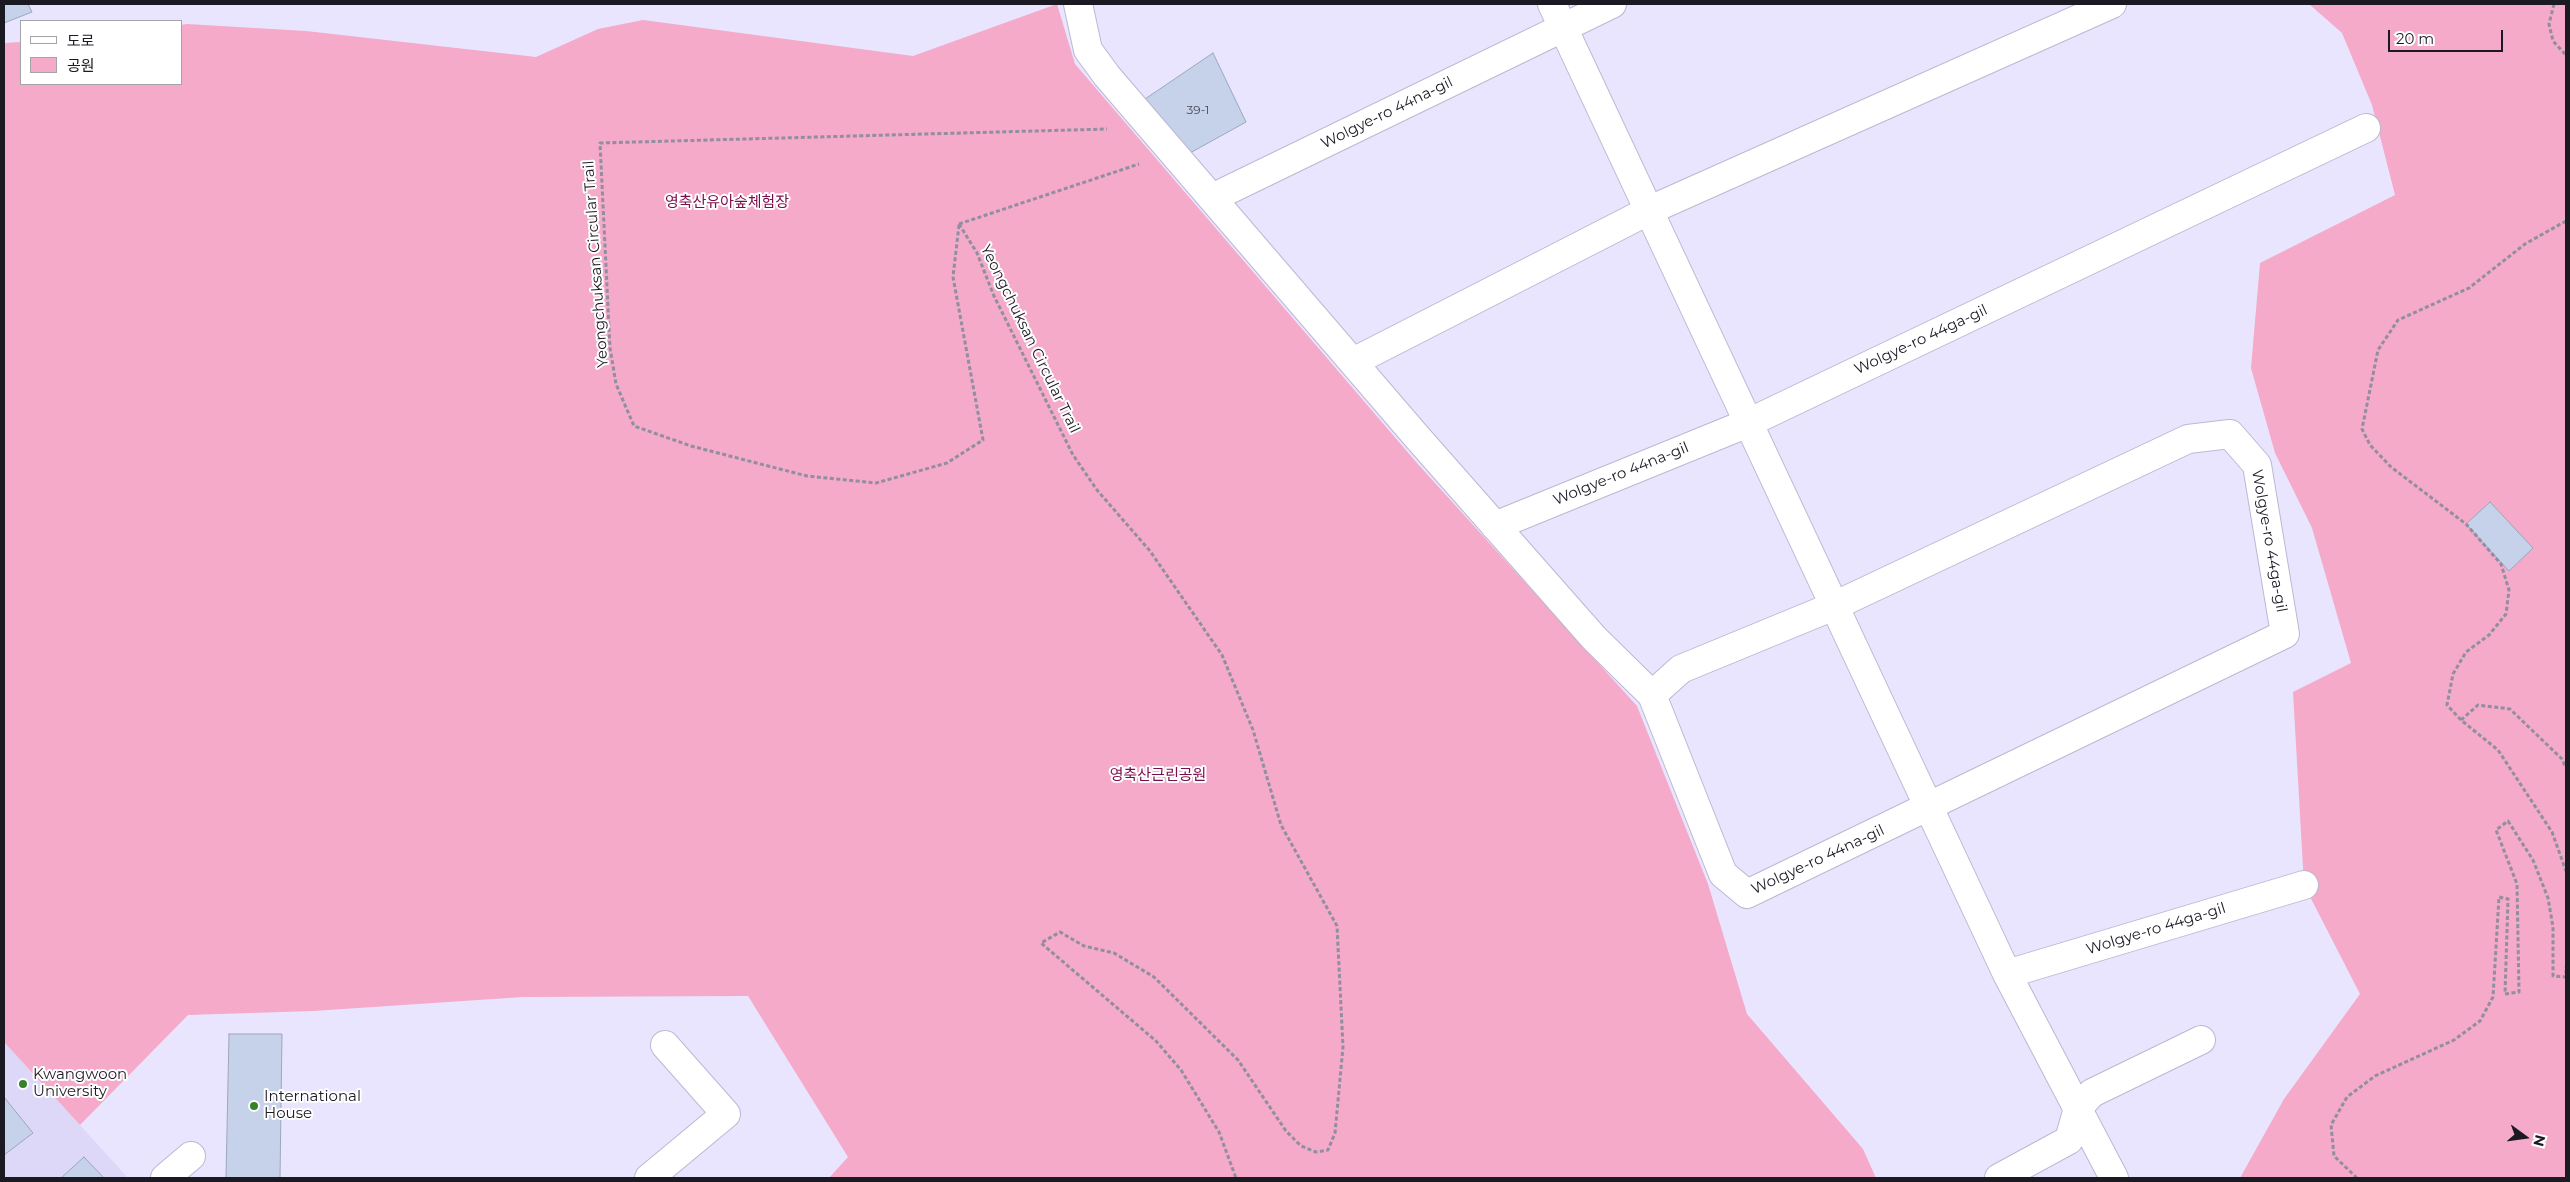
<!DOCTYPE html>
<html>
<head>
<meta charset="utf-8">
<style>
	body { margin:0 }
	#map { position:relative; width:2570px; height:1182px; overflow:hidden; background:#e9e5ff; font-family:Montserrat,"Noto Sans KR",sans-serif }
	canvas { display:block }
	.frame { position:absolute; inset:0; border:5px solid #1b1922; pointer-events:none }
	.legend { position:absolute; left:20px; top:20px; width:162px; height:65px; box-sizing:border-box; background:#fff; border:1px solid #a4a3a7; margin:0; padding:6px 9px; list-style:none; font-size:15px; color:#1b1922 }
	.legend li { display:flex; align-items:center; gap:10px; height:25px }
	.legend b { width:25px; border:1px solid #a4a3a7 }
	.north { position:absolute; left:2500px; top:1112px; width:50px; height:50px; -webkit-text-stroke:4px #fff; paint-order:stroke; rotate:104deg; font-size:14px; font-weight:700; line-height:20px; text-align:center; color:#1b1922 }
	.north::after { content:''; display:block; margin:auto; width:18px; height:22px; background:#1b1922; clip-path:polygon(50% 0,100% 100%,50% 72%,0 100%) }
	.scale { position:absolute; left:2388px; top:30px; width:115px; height:22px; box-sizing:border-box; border:2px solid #1b1922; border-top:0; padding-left:6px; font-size:15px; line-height:18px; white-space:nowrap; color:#1b1922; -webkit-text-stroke:4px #fff; paint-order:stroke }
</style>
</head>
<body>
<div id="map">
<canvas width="2570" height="1182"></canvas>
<div class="frame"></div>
<ul class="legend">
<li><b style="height:6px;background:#fff"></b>도로</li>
<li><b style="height:14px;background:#f4aac8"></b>공원</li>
</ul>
<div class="north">N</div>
<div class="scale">20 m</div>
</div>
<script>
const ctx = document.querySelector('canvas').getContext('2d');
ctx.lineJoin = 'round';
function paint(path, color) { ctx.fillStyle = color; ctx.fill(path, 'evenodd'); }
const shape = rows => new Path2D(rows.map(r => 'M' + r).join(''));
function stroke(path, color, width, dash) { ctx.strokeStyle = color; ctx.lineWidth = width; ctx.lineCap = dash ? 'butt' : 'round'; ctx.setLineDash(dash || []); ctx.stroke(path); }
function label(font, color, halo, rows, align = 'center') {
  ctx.font = font + ' Montserrat,"Noto Sans KR",sans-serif'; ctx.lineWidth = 4; ctx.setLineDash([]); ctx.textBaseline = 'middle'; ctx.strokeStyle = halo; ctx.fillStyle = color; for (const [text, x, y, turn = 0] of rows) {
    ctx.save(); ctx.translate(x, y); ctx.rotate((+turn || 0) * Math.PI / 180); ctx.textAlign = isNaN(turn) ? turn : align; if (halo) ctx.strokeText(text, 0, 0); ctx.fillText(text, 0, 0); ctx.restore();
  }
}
paint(shape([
	[4,1042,80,1125,128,1178,4,1178]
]), '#ddd8f8');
paint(shape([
	[1057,4,1075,64,1416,462,1637,706,1708,884,1747,1014,1863,1149,1876,1178,829,1178,848,1157,748,996,523,997,313,1011,188,1015,80,1125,4,1042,4,43,21,42,21,84,181,84,181,25,187,24,306,31,536,57,598,29,643,20,913,56],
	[2309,4,2566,4,2566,1178,2240,1178,2284,1099,2360,994,2304,885,2293,692,2351,663,2312,528,2275,453,2251,368,2260,263,2395,195,2372,105,2342,33]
]), '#f4aac8');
const building = shape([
	[4,4,28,4,32,12,4,23,4,4],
	[1213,53,1246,122,1190,153,1145,99,1213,53],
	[2490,502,2533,548,2509,571,2466,524,2490,502],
	[229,1034,282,1034,280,1178,226,1178,229,1034],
	[4,1097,33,1133,4,1155,4,1097],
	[84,1157,104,1178,61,1178,84,1157]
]);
paint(building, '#c6d2e9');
stroke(building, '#9ba7bd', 1);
const street = shape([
	[1078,4,1088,50,1107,76,1417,437,1594,638,1652,695],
	[1552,4,2007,974,2114,1178],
	[1212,198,1612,4],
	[1353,362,1650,210,2112,4],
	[2230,434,2257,465,2285,634,1747,894,1723,874,1652,695,1681,669,1834,606,2188,439,2230,434],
	[1495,526,1748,423,2366,128],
	[2007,974,2304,885],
	[165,1178,191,1156],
	[649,1178,726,1114,665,1045],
	[1999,1178,2069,1140,2078,1108,2092,1093,2201,1040]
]);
stroke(street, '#bcb8d1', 30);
stroke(shape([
	[2554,4,2549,24,2553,41,2566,55],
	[2566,221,2525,244,2469,288,2398,320,2378,350,2362,429,2370,445,2391,467,2466,524,2501,564,2509,590,2506,614,2489,635,2466,652,2453,674,2447,705,2461,720,2498,750,2552,832,2566,871],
	[959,224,977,253,994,296,1073,455,1097,490,1150,551,1222,655,1253,730,1281,825,1337,926,1343,1047,1335,1133,1328,1150,1316,1152,1301,1146,1286,1131,1238,1060,1154,977,1114,953,1084,946,1060,932,1041,943,1156,1041,1181,1070,1219,1132,1236,1178],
	[959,224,1139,164],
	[959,225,953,277,983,440,947,463,876,483,807,476,691,446,634,426,616,384,610,348,600,143,1107,129],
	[2461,720,2478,705,2510,709,2562,759,2566,768],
	[2357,1178,2334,1156,2331,1125,2347,1097,2375,1076,2454,1040,2480,1021,2493,997,2499,897,2508,899,2505,994,2519,992,2517,884,2496,830,2508,821,2533,860,2548,898,2553,927,2553,976,2566,977,2566,966]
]), '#918ea0', 3, [4, 2.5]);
stroke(street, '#fff', 28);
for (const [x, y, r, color] of [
	[23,1084,5,"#36822a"],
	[254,1106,5,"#36822a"]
]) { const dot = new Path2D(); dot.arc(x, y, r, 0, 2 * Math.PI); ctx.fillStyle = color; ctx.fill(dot); stroke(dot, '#fff', 2); }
label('12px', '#464754', null, [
	["39-1",1198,110]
]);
label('15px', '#1b1922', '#fff', [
	["Wolgye-ro 44na-gil",1387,113,-26],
	["Yeongchuksan Circular Trail",596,264,-94],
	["Yeongchuksan Circular Trail",1030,339,64],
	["Wolgye-ro 44ga-gil",1921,340,-25],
	["Wolgye-ro 44na-gil",1621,474,-22],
	["Wolgye-ro 44ga-gil",2269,541,80],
	["Wolgye-ro 44na-gil",1818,860,-25],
	["Wolgye-ro 44ga-gil",2156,929,-17]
]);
label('15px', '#7a0d4b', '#fff', [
	["영축산유아숲체험장",727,203],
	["영축산근린공원",1158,776]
]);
label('15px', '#1b1922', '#fff', [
	["Kwangwoon",33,1075],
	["University",33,1092],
	["International",264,1097],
	["House",264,1114]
], 'left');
</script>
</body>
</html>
